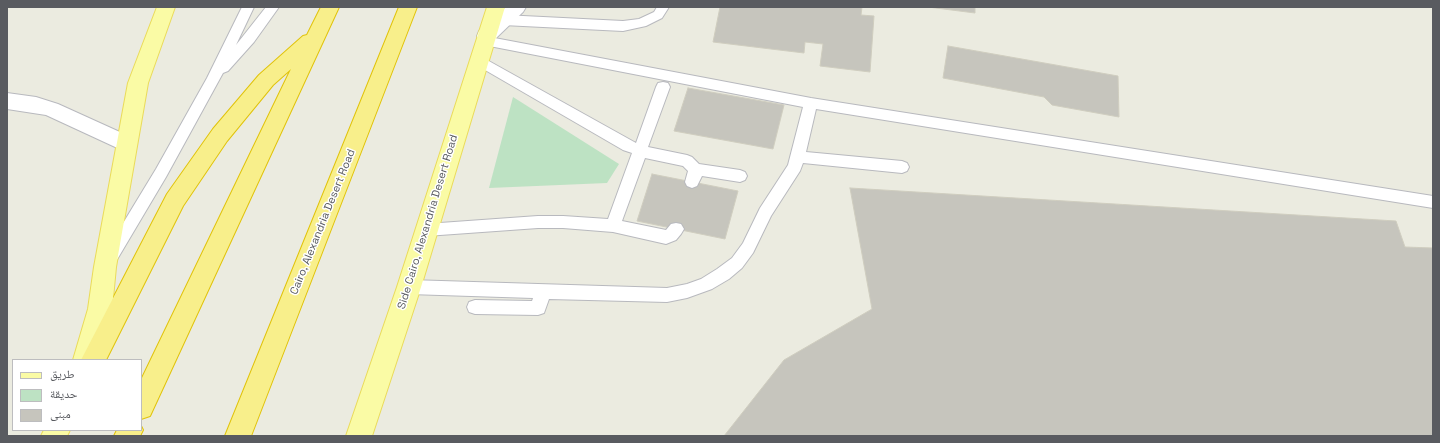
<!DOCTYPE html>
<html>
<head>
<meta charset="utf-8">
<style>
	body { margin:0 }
	#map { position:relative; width:1440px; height:443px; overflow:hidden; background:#ebebe0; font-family:"Space Grotesk","Noto Naskh Arabic",sans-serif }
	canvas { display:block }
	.frame { position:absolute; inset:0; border:8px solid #595b60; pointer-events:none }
	.legend { position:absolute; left:12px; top:359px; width:130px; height:72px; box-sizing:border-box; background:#fff; border:1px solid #bdbdbf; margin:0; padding:5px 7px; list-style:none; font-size:12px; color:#595b60 }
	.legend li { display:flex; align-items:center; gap:8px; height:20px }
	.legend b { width:20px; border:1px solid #bdbdbf }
</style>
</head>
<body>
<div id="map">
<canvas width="1440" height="443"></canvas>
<div class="frame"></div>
<ul class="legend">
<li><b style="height:5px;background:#fafba5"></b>طريق</li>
<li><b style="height:11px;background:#bde2c3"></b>حديقة</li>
<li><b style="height:11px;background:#c6c5bd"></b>مبنى</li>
</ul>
</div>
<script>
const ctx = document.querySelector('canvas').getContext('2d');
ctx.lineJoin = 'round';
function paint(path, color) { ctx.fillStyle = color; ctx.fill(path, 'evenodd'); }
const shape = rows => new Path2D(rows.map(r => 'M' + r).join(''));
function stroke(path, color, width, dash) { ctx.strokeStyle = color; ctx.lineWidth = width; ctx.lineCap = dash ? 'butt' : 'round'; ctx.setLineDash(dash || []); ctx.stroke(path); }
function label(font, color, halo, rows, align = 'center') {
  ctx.font = font + ' "Space Grotesk",sans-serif'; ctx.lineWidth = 3; ctx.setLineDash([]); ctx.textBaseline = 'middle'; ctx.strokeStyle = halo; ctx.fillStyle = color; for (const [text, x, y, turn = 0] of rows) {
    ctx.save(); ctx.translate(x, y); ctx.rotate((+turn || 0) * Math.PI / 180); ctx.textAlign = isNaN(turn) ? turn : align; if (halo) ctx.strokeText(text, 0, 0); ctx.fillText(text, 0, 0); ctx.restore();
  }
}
paint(shape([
	[513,97,619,164,607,183,489,188]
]), '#bde2c3');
const building = shape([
	[720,7,862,7,861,15,874,16,870,72,820,66,823,44,805,42,804,53,713,42,720,7],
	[928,7,975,7,975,13,928,7],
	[948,46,1118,76,1119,117,1052,105,1044,97,943,78,948,46],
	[688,88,784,105,773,149,674,131,688,88],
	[652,174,738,191,725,239,637,221,652,174],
	[850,188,1396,221,1405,247,1433,248,1433,436,724,436,784,360,872,309,850,188]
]);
paint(building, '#c6c5bd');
stroke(building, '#cfcdbf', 1);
const service = shape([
	[242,7,254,7,236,45,266,7,279,7,254,42,228,71,223,73,166,177,115,263,110,265,105,263,102,258,105,253,156,169,207,78,242,7],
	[657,7,669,7,662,18,646,26,623,31,503,25,499,23,497,20,499,17,503,15,623,21,639,19,654,12,657,7],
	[484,36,811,98,1433,196,1433,208,816,109,806,152,902,161,907,163,909,167,907,171,902,173,803,163,800,171,771,216,753,253,742,268,729,279,712,289,687,298,667,302,549,299,544,313,538,315,475,314,469,312,467,307,469,302,475,300,532,301,533,298,409,294,403,292,401,287,403,282,409,280,667,288,687,284,701,279,717,269,732,258,743,243,760,208,788,165,803,107,479,44,478,41,479,38,484,36],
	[478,55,636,143,656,87,658,83,663,82,668,83,670,87,648,147,687,155,692,157,699,164,740,170,745,172,747,176,745,180,740,182,702,176,697,186,692,188,687,186,685,182,688,171,683,166,645,158,622,221,666,230,671,224,676,223,681,224,684,229,681,234,676,240,666,244,613,232,563,228,538,228,426,236,421,235,418,230,421,225,426,224,538,216,563,216,608,219,632,153,623,150,473,63,471,60,473,57,478,55]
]);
const minor = shape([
	[7,93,36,97,58,104,133,138,136,144,133,150,126,152,46,115,7,109,7,93]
]);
const secondary = shape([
	[506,7,526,7,523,12,493,41,486,43,479,41,477,36,479,31,506,7]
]);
const primary = shape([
	[157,7,175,7,148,83,116,267,112,309,97,360,73,360,88,309,94,267,128,83,157,7],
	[487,7,505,7,421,287,372,436,346,436,397,287,487,7],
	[44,430,70,430,67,436,41,436,44,430]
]);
const motorway = shape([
	[321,7,339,7,150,416,141,419,141,380,291,69,273,85,227,141,183,206,106,360,81,360,167,194,213,129,259,75,303,36,307,35,321,7],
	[399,7,417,7,251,436,225,436,399,7],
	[141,426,143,430,140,436,114,436,117,430,141,430,141,426]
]);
stroke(service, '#b8b9be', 2);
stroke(minor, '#b8b9be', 2);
stroke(secondary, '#b9bbc1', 2);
stroke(primary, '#eadb5a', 2);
stroke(motorway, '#e1c30a', 2);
paint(service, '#fff');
paint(minor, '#fff');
paint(secondary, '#fff');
paint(primary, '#fafba5');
paint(motorway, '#f8ef8b');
label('11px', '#595b60', '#fff', [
	["Cairo, Alexandria Desert Road",323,222,-68],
	["Side Cairo, Alexandria Desert Road",428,222,-73]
]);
</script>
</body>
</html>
